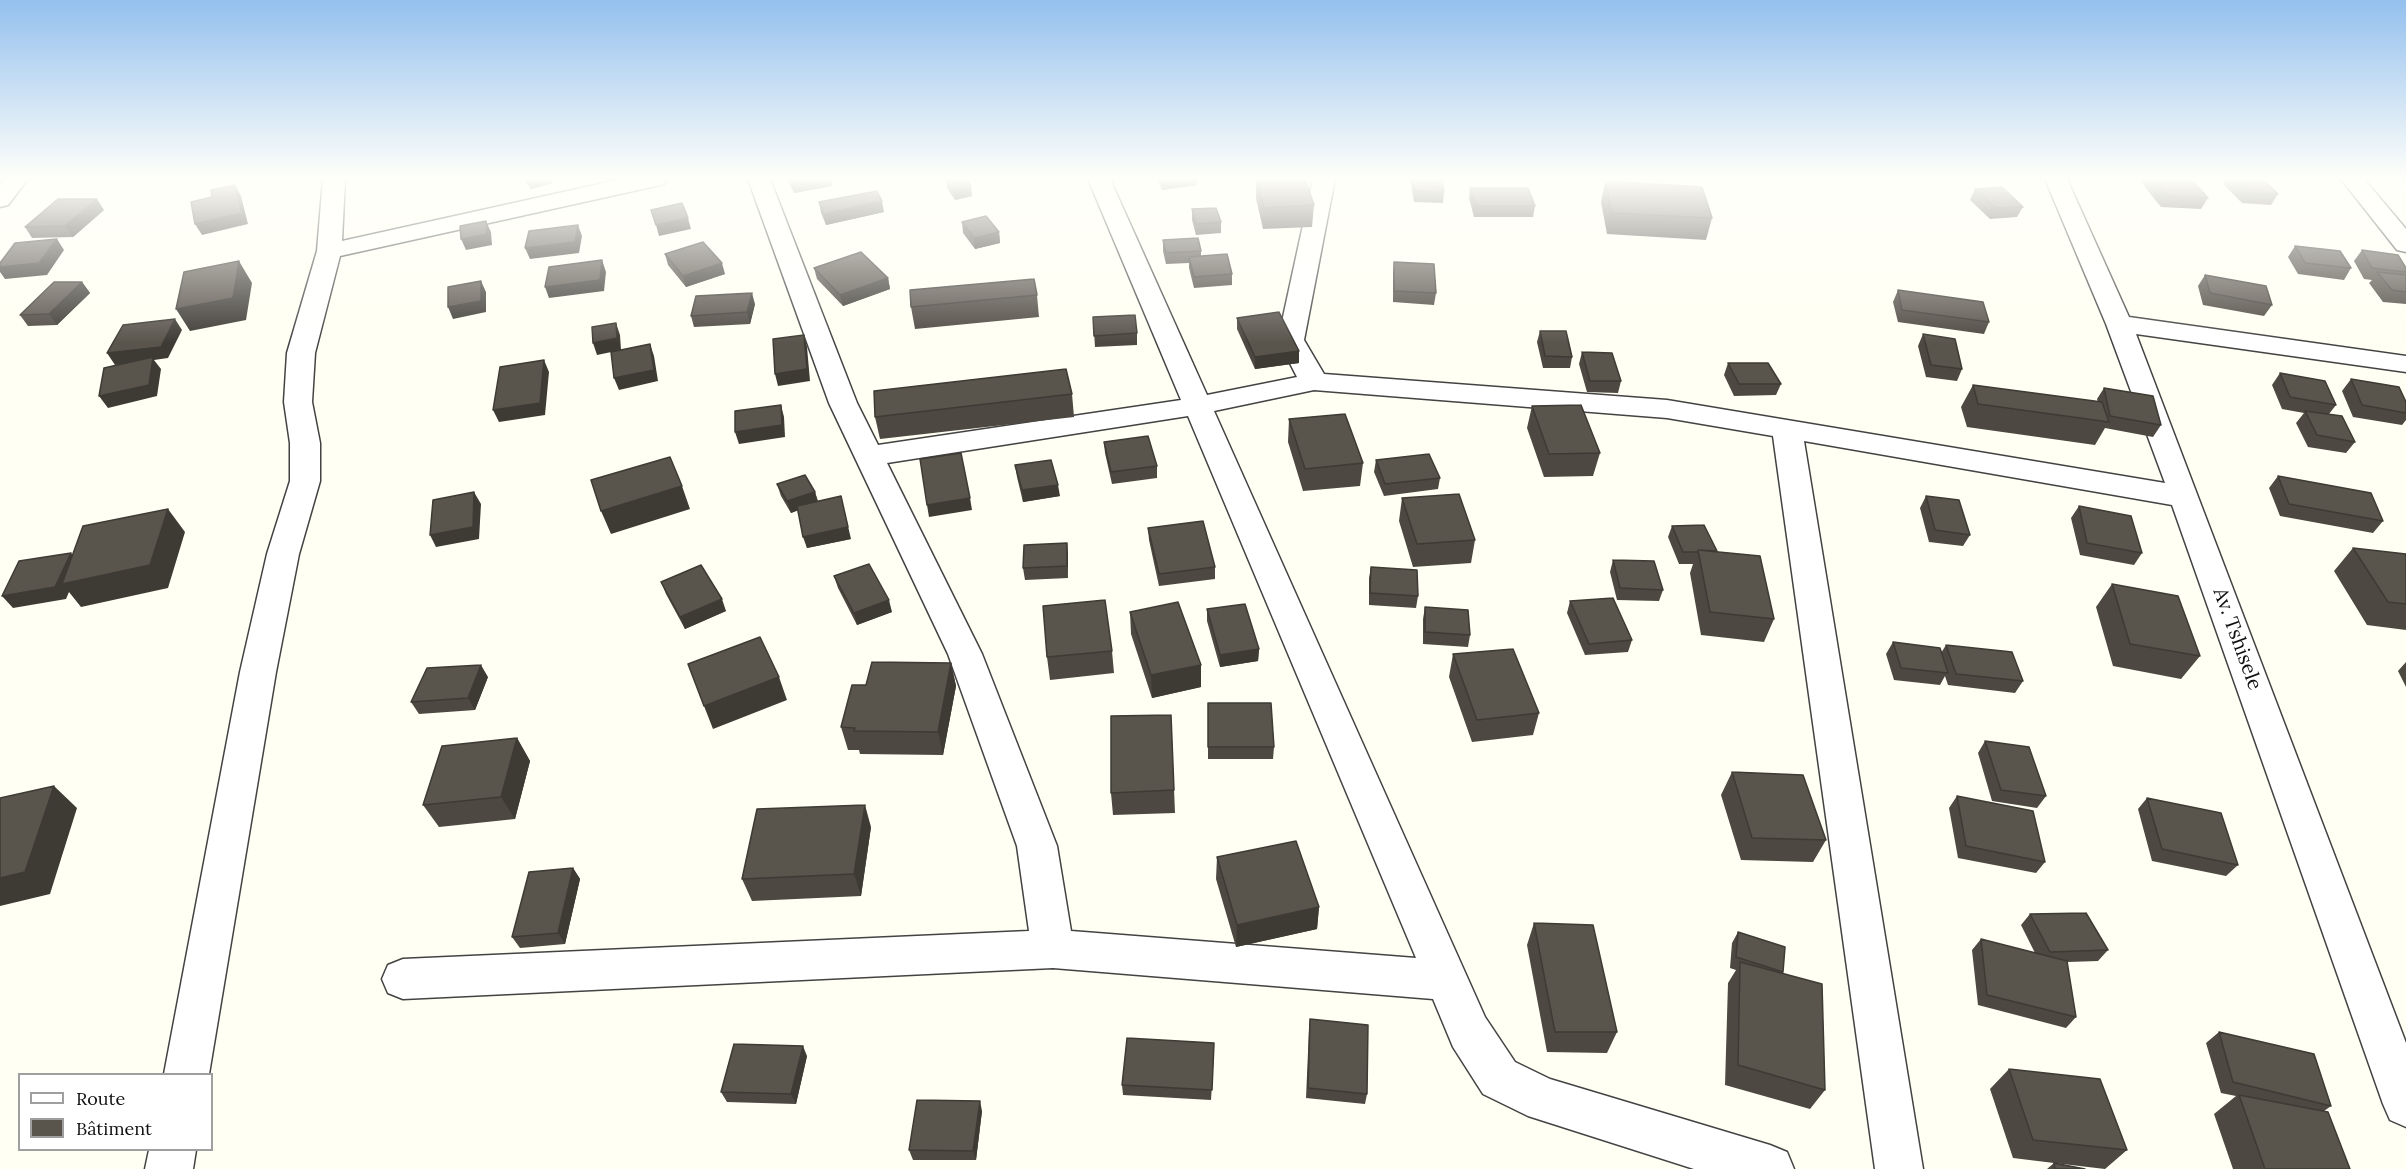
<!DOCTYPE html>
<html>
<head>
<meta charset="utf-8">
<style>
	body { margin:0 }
	#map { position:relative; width:2406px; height:1169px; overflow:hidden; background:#fffff3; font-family:Lora,serif }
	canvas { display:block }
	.legend { position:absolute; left:18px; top:1073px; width:195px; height:78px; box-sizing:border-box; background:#fff; border:2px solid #9f9f9f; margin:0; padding:8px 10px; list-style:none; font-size:18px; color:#101010 }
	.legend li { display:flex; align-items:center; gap:12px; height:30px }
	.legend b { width:30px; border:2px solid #9f9f9f }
</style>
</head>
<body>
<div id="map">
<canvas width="2406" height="1169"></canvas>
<ul class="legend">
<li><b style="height:8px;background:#fff"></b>Route</li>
<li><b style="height:16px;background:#59544c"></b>Bâtiment</li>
</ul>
</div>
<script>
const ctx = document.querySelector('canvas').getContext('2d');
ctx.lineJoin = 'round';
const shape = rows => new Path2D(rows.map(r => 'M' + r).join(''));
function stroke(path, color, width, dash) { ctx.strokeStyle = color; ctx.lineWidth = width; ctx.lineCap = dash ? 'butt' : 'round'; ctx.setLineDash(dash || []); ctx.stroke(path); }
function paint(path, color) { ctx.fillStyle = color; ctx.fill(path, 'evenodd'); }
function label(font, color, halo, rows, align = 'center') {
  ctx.font = font + ' Lora,serif'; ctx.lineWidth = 6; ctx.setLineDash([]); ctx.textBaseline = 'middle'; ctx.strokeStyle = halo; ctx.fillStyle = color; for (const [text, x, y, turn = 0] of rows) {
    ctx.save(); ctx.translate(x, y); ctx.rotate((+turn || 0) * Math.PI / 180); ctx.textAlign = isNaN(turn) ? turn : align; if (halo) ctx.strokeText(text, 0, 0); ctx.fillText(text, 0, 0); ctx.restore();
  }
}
const street = shape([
	[5,179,28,179,8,205,0,207,0,185,5,179],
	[323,179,345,179,342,241,622,179,667,179,664,184,656,186,340,256,315,353,312,402,320,443,320,481,299,554,276,672,209,1074,164,1074,240,672,267,554,290,481,290,443,284,402,287,353,317,251,323,179],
	[748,179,770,179,857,403,878,445,1181,400,1088,179,1110,179,1207,395,1297,377,1278,340,1313,179,1335,179,1304,340,1324,374,1667,400,2165,483,2106,324,2045,179,2067,179,2129,317,2406,356,2406,372,2136,334,2406,1043,2406,1127,2390,1120,2383,1104,2172,505,1804,441,1923,1169,1875,1169,1773,436,1667,418,1314,390,1214,411,1485,1017,1515,1062,1550,1079,1770,1145,1787,1152,1794,1169,1694,1169,1528,1116,1483,1094,1453,1047,1433,999,1053,968,403,999,388,993,382,979,388,965,403,959,1029,931,1017,846,948,654,829,403,748,179],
	[1188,416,1416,958,1071,931,1057,846,982,654,887,463,1188,416],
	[2341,179,2364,179,2406,229,2406,252,2397,250,2341,179],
	[149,1150,196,1150,193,1169,145,1169,149,1150]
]);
stroke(street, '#434343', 3);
paint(street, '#fff');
paint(shape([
	[523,179,551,179,553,183,531,189],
	[787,179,831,179,832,186,794,193],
	[946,179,966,179,971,186,972,196,955,200,947,188],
	[1157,179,1197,179,1197,185,1162,190],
	[1256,179,1314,205,1312,227,1263,229,1256,198],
	[1410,179,1442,179,1444,192,1443,203,1414,202],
	[2142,179,2191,179,2208,198,2201,209,2161,207,2140,181],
	[2227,179,2263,179,2278,194,2271,205,2242,203,2223,184],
	[1605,181,1712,218,1706,240,1607,234,1601,202],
	[1470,188,1535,206,1533,217,1474,217,1469,198],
	[1975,189,2023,207,2017,217,1990,219,1970,200],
	[819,202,884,212,826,225,821,213],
	[1192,209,1221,222,1221,233,1196,235,1192,220],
	[104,210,73,237,32,238,25,227],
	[962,222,999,232,1000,243,975,249,963,233],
	[1163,240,1201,251,1201,256,1232,274,1232,285,1194,288,1189,268,1189,263,1166,264,1163,251],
	[2295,246,2351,268,2344,280,2298,274,2288,257],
	[2362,250,2406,268,2406,304,2383,302,2369,283,2372,280,2364,279,2354,261],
	[665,254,725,274,686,287,668,265],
	[1394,262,1436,293,1434,305,1393,302,1393,273],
	[814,268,888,278,890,289,843,306,817,279],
	[2205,275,2272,305,2264,316,2203,305,2198,286],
	[82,282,90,293,57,325,28,326,20,315],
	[1898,290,1989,322,1984,334,1898,322,1893,302],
	[1037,295,1039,317,915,329,911,307],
	[755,304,750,324,694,327,691,316],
	[1093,317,1137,333,1137,345,1095,347],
	[1237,318,1299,351,1299,363,1255,369,1237,329],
	[1540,331,1572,357,1570,368,1543,368,1537,342],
	[1923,334,1962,369,1957,381,1926,377,1918,346],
	[1582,352,1621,381,1618,393,1587,392,1579,364],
	[1728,363,1781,384,1776,395,1734,396,1724,375],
	[2280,373,2336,405,2329,414,2355,442,2346,453,2308,447,2296,423,2304,413,2282,409,2272,385],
	[2351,379,2406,413,2406,420,2402,425,2353,417,2342,391],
	[1973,385,2098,402,2097,399,2104,388,2161,425,2153,437,2105,428,2095,445,1967,427,1961,407],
	[1072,394,1074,417,880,439,875,417],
	[1532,406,1600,453,1593,476,1544,477,1527,428],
	[1289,419,1363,463,1360,486,1303,491,1288,442],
	[1104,442,1157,466,1157,478,1112,484,1105,453],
	[1376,460,1440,478,1438,489,1384,496,1374,472],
	[1015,465,1060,496,1023,502,1017,477],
	[2278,476,2383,521,2373,533,2280,516,2269,488],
	[777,484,815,492,818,501,851,539,807,548,798,510,791,513,781,496],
	[1926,496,1970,535,1963,546,1929,542,1920,508],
	[1402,498,1475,540,1471,563,1413,567,1399,521],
	[2079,506,2142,553,2134,565,2080,555,2071,518],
	[1672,526,1717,552,1774,619,1764,642,1701,635,1690,573,1693,564,1679,564,1668,537],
	[1148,528,1215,567,1215,579,1159,586,1149,540],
	[1067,543,1068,578,1025,580,1023,568],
	[2353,548,2406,554,2406,630,2367,625,2334,571],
	[1613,560,1663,590,1659,601,1617,600,1610,572],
	[1371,567,1418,596,1416,608,1369,605,1369,578],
	[834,576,892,612,857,625,838,588],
	[661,582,726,611,685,629,666,594],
	[2112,584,2200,656,2181,679,2113,666,2096,607],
	[1570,601,1632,640,1628,652,1585,655,1567,613],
	[1425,607,1470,635,1468,647,1423,644,1423,619],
	[1207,609,1259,649,1258,661,1220,667,1207,621],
	[1130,612,1201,665,1201,687,1152,698,1131,634],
	[1893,642,1941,653,1946,645,2023,681,2015,693,1948,685,1945,676,1940,685,1894,680,1886,654],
	[1112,651,1114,673,1050,680,1047,657],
	[1453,654,1539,713,1533,735,1472,742,1449,677],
	[2406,662,2406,687,2398,671],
	[951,663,956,686,943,755,860,754,859,750,848,750,841,727,866,685],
	[488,677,475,710,419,714,411,702],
	[1208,703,1274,747,1273,759,1208,759],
	[1171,715,1175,813,1113,815,1111,793],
	[517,738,530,761,515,819,439,827,423,805],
	[1985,741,2046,796,2037,808,1992,801,1978,753],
	[1732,772,1826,840,1813,862,1741,860,1721,795],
	[1957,796,2045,862,2036,873,1958,858,1949,808],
	[2147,798,2238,865,2226,876,2152,861,2138,809],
	[871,827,861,896,752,901,742,879],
	[1217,857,1319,907,1317,929,1236,947,1216,879],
	[573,868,580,879,565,944,520,948,512,937],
	[2030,914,2108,950,2098,961,2067,962,2076,1017,2066,1028,1978,1005,1972,950,1981,939,2035,953,2021,925],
	[1534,923,1617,1032,1607,1053,1547,1052,1527,945],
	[1738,932,1783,972,1782,974,1825,1090,1810,1109,1725,1085,1728,983,1736,970,1730,968,1732,943],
	[1310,1019,1367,1094,1365,1104,1306,1098,1309,1029],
	[2219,1032,2331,1106,2324,1111,2350,1169,2233,1169,2214,1114,2236,1096,2221,1093,2206,1043],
	[1214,1054,1211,1100,1123,1095,1122,1085],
	[807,1056,796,1104,727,1102,721,1092],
	[2009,1069,2127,1150,2105,1169,2054,1163,2085,1169,2047,1169,2054,1163,2013,1158,1990,1089],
	[982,1111,976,1160,913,1160,909,1150]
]), '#4d4841');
paint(shape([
	[526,179,551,179,553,183,531,189],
	[809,179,831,179,832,186,794,193,791,182],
	[1162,179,1197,179,1197,185,1162,190],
	[235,185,241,196,248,224,202,235,195,224],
	[971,186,972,196,955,200,954,189],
	[97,199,104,210,73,237,65,226],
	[882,201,884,212,826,225,824,214],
	[688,218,691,229,659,236,656,225],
	[486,221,491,232,492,245,466,250,461,239],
	[578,225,582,236,579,253,530,259,525,248],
	[999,232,1000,243,975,249,974,238],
	[57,239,64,250,47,275,5,279,0,272,0,267],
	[602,260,606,272,604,291,549,298,545,287],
	[239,261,252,283,246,320,190,331,176,309],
	[722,263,725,274,686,287,683,276],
	[888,278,890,289,843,306,840,295],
	[481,281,486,292,486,312,453,319,448,307],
	[82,282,90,293,57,325,49,314],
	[752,293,755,304,750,324,747,312],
	[175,319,182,330,168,358,154,360,161,369,157,396,108,408,99,396,152,360,115,365,107,353],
	[616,323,620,335,621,350,597,355,593,343],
	[804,335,807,347,810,381,778,386,775,374],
	[650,344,654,356,658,381,619,390,614,378],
	[1299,351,1299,363,1255,369,1255,357],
	[544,360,549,372,545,415,499,422,493,410],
	[781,405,784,417,785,437,739,444,735,432],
	[1058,485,1060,496,1023,502,1022,490],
	[682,486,690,509,611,534,601,511],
	[474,492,481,504,479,539,436,547,430,535],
	[815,492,818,503,791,513,787,501],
	[841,496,851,539,807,548,803,537],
	[970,498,972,510,929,517,927,505],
	[168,509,185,532,168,588,81,607,69,592,66,599,13,608,2,596,71,553,81,564],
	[1067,543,1068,555,1068,578,1067,566],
	[722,599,726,611,685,629,680,617],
	[889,600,892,612,857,625,854,613],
	[1259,649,1258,661,1220,667,1220,655],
	[951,663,956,686,943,755,938,732],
	[481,665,488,677,475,710,468,698],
	[1201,665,1201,687,1152,698,1151,675],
	[779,677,787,700,713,729,704,706],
	[517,738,530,761,515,819,501,797],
	[54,786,77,808,50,894,0,906,0,878],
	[865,805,871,827,861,896,854,874],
	[573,868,580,879,565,944,558,933],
	[1319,907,1317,929,1236,947,1237,925],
	[803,1046,807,1056,796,1104,791,1094],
	[980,1101,982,1111,976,1160,973,1151]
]), '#3e3b35');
const building = shape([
	[790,179,809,179,791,182,790,179],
	[947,179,966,179,971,186,954,189,947,179],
	[1257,179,1305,179,1314,205,1264,208,1257,179],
	[1413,179,1442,179,1444,192,1415,191,1413,179],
	[2153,179,2191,179,2208,198,2167,196,2153,179],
	[2235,179,2263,179,2278,194,2248,193,2235,179],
	[1605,181,1702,187,1712,218,1612,213,1605,181],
	[235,185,242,213,195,224,191,202,212,197,211,190,235,185],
	[2002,187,2023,207,1996,208,1975,189,2002,187],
	[1470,188,1528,188,1535,206,1476,206,1470,188],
	[877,191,882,201,824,214,819,202,877,191],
	[58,199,97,199,65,226,25,227,58,199],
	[682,203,688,218,656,225,651,210,682,203],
	[1216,208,1221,222,1196,224,1192,209,1216,208],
	[986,216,999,232,974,238,962,222,986,216],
	[486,221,487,234,461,239,460,226,486,221],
	[578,225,575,242,525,248,529,231,578,225],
	[1198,238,1201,251,1166,253,1163,240,1198,238],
	[57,239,39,263,0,267,0,263,15,243,57,239],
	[703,242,722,263,683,276,665,254,703,242],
	[2295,246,2340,251,2351,268,2305,263,2295,246],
	[2362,250,2398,255,2406,268,2406,272,2372,268,2362,250],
	[861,252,888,278,840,295,814,268,861,252],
	[1227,254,1232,274,1194,277,1189,257,1227,254],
	[602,260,600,280,545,287,549,267,602,260],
	[239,261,233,298,176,309,184,272,239,261],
	[1394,262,1434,264,1436,293,1394,291,1394,262],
	[2377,272,2406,275,2406,292,2392,290,2377,272],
	[2205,275,2266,286,2272,305,2210,293,2205,275],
	[1034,279,1037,295,911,307,910,290,1034,279],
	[481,281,481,301,448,307,448,287,481,281],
	[54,282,82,282,49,314,20,315,54,282],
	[1898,290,1983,302,1989,322,1902,310,1898,290],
	[752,293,747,312,691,316,696,296,752,293],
	[1279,312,1299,351,1255,357,1237,318,1279,312],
	[1135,315,1137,333,1094,336,1093,317,1135,315],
	[175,319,161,347,107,353,123,325,175,319],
	[616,323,617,338,593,343,592,327,616,323],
	[1540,331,1566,331,1572,357,1545,356,1540,331],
	[1923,334,1955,339,1962,369,1931,365,1923,334],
	[804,335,807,369,775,374,773,339,804,335],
	[650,344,654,370,614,378,611,352,650,344],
	[1582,352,1612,353,1621,381,1590,381,1582,352],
	[153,357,149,385,99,396,104,368,153,357],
	[544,360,540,403,493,410,500,367,544,360],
	[1728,363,1768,363,1781,384,1739,384,1728,363],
	[1066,369,1072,394,875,417,874,391,1066,369],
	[2280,373,2325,381,2336,405,2290,397,2280,373],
	[2351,379,2399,387,2406,402,2406,413,2362,405,2351,379],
	[1973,385,2102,402,2109,422,1978,404,1973,385],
	[2104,388,2153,396,2161,425,2110,416,2104,388],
	[781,405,782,425,735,432,735,411,781,405],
	[1581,405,1600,453,1549,454,1532,406,1581,405],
	[2305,411,2342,416,2355,442,2317,435,2305,411],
	[1345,414,1363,463,1305,469,1289,419,1345,414],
	[1148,436,1157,466,1111,472,1104,442,1148,436],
	[961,453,970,498,927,505,920,459,961,453],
	[1429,454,1440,478,1385,484,1376,460,1429,454],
	[670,457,682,486,601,511,591,480,670,457],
	[1051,460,1058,485,1022,490,1015,465,1051,460],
	[805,475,815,492,787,501,777,484,805,475],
	[2278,476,2371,493,2383,521,2289,504,2278,476],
	[474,492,473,527,430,535,433,500,474,492],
	[1459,494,1475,540,1417,544,1402,498,1459,494],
	[841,496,848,527,803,537,797,506,841,496],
	[1926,496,1959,500,1970,535,1935,530,1926,496],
	[2079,506,2131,516,2142,553,2087,543,2079,506],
	[168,509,150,565,62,584,83,526,168,509],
	[1203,521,1215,567,1159,574,1148,528,1203,521],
	[1704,525,1717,551,1698,550,1698,552,1683,552,1672,526,1704,525],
	[1067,543,1067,566,1023,568,1024,545,1067,543],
	[2353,548,2406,554,2406,604,2388,602,2353,548],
	[1698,550,1760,556,1774,619,1710,612,1698,550],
	[71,553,55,587,2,596,19,561,71,553],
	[1613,560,1654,561,1663,590,1620,588,1613,560],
	[869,564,889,600,854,613,834,576,869,564],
	[701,565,722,599,680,617,661,582,701,565],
	[1371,567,1417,570,1418,596,1370,593,1371,567],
	[2112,584,2178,596,2200,656,2130,644,2112,584],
	[1613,598,1632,640,1589,644,1570,601,1613,598],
	[1105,600,1112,651,1047,657,1043,606,1105,600],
	[1178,602,1201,665,1151,675,1130,612,1178,602],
	[1245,604,1259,649,1220,655,1207,609,1245,604],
	[1425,607,1468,610,1470,635,1425,632,1425,607],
	[760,637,779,677,704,706,688,664,760,637],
	[1893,642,1940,648,1948,673,1901,668,1893,642],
	[1946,645,2012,652,2023,681,1956,674,1946,645],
	[1513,649,1539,713,1477,720,1453,654,1513,649],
	[872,662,951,663,938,732,854,731,855,728,841,727,852,685,866,685,872,662],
	[481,665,468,698,411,702,427,668,481,665],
	[1208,703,1271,703,1274,747,1208,747,1208,703],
	[1171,715,1174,790,1111,793,1111,716,1171,715],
	[517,738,501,797,423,805,442,746,517,738],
	[1985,741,2029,747,2046,796,2001,790,1985,741],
	[1732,772,1803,775,1826,840,1752,838,1732,772],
	[54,786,25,872,0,878,0,798,54,786],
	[1957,796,2033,811,2045,862,1966,846,1957,796],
	[2147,798,2221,813,2238,865,2162,849,2147,798],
	[865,805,854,874,742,879,757,809,865,805],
	[1296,841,1319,907,1237,925,1217,857,1296,841],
	[573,868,558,933,512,937,529,872,573,868],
	[2086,913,2108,950,2050,952,2030,914,2086,913],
	[1534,923,1593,925,1617,1032,1555,1032,1534,923],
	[1738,932,1785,947,1783,972,1736,957,1738,932],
	[1981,939,2067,961,2076,1017,1987,995,1981,939],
	[1740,962,1822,984,1825,1090,1738,1065,1740,962],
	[1310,1019,1368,1025,1367,1094,1308,1088,1310,1019],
	[2219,1032,2314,1054,2331,1106,2233,1082,2219,1032],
	[1127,1038,1214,1043,1212,1090,1122,1085,1127,1038],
	[734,1044,803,1046,791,1094,721,1092,734,1044],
	[2009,1069,2100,1079,2127,1150,2033,1140,2009,1069],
	[2239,1095,2328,1112,2350,1169,2265,1169,2239,1095],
	[917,1100,980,1101,973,1151,909,1150,917,1100],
	[2054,1163,2085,1169,2055,1169,2054,1163]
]);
paint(building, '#59544c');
stroke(building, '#3e3b35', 1.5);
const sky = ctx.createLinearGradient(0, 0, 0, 343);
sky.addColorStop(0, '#94c0ee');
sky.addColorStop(0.52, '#fffffa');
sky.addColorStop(1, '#fffffa00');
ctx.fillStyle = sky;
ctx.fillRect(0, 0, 2406, 343);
label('20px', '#101010', '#fff', [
	["Av. Tshisele",2237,639,70]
]);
</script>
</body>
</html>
